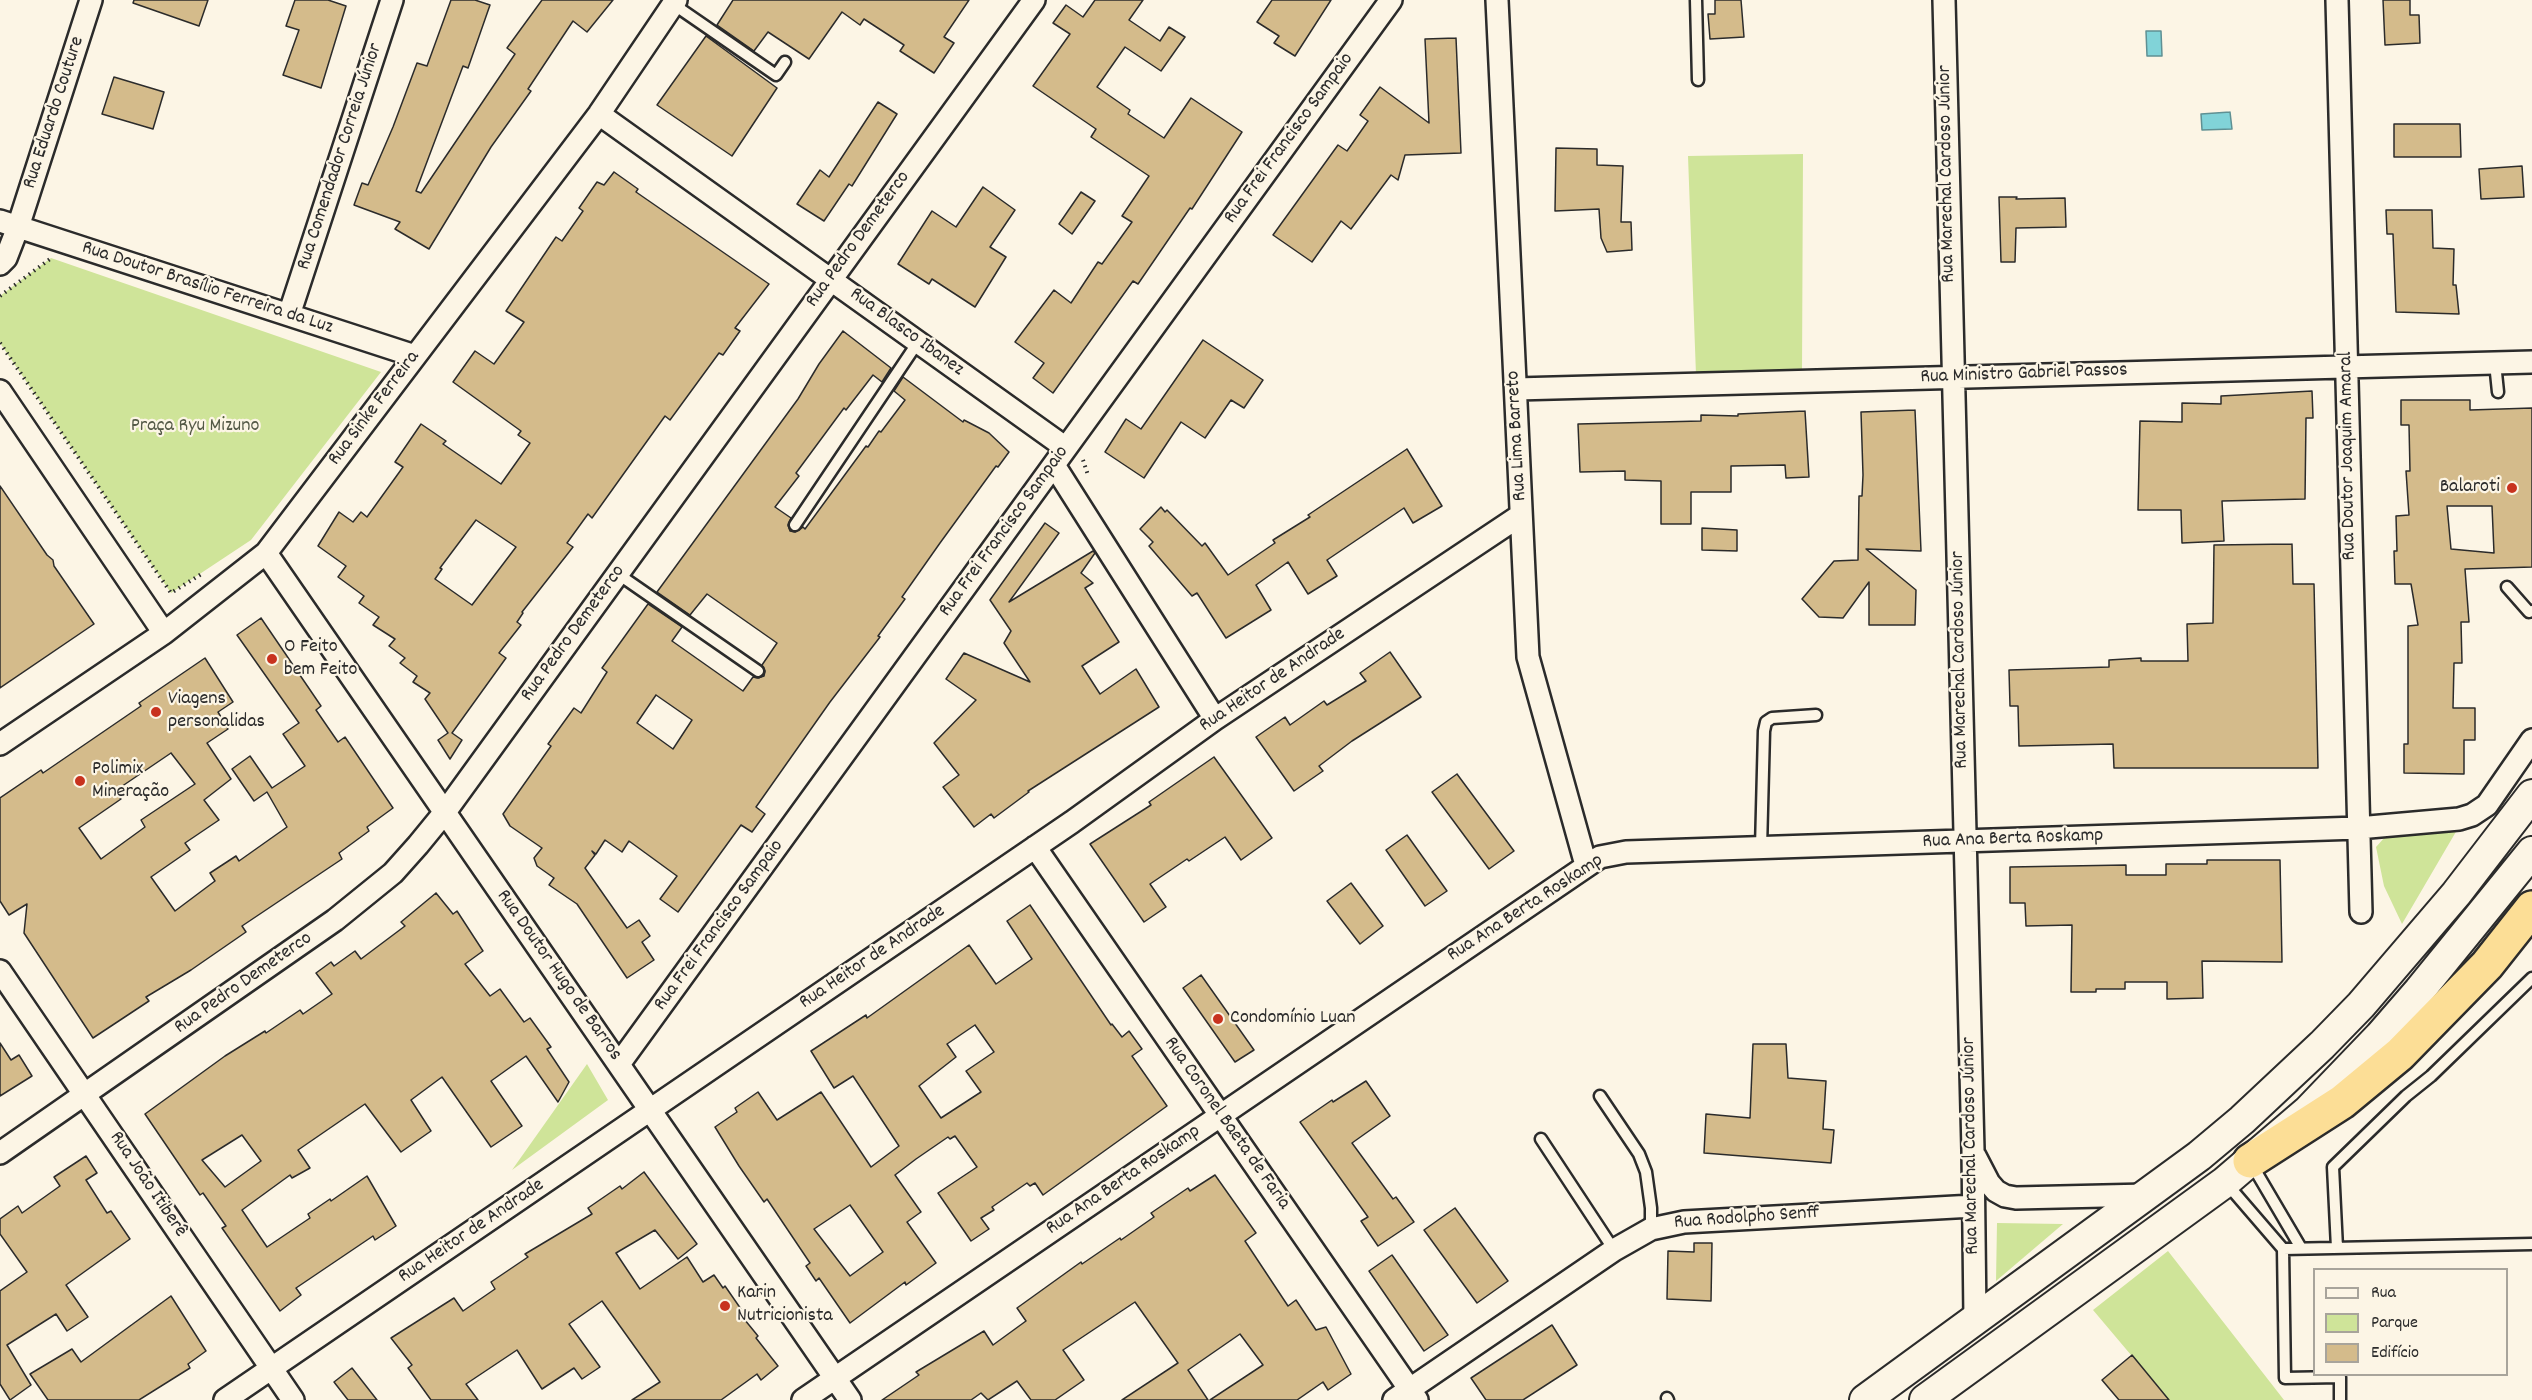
<!DOCTYPE html>
<html>
<head>
<meta charset="utf-8">
<style>
	body { margin:0 }
	#map { position:relative; width:2532px; height:1400px; overflow:hidden; background:#fcf5e5; font-family:Dekko,sans-serif }
	canvas { display:block }
	.legend { position:absolute; left:2313px; top:1268px; width:195px; height:108px; box-sizing:border-box; background:#fcf5e5; border:2px solid #a8a49b; margin:0; padding:8px 10px; list-style:none; font-size:18px; color:#2b2b2b }
	.legend li { display:flex; align-items:center; gap:12px; height:30px }
	.legend b { width:30px; border:2px solid #a8a49b }
</style>
</head>
<body>
<div id="map">
<canvas width="2532" height="1400"></canvas>
<ul class="legend">
<li><b style="height:8px;background:#fcf5e5"></b>Rua</li>
<li><b style="height:16px;background:#cfe499"></b>Parque</li>
<li><b style="height:16px;background:#d4bb8b"></b>Edifício</li>
</ul>
</div>
<script>
const ctx = document.querySelector('canvas').getContext('2d');
ctx.lineJoin = 'round';
function paint(path, color) { ctx.fillStyle = color; ctx.fill(path, 'evenodd'); }
const shape = rows => new Path2D(rows.map(r => 'M' + r).join(''));
function stroke(path, color, width, dash) { ctx.strokeStyle = color; ctx.lineWidth = width; ctx.lineCap = dash ? 'butt' : 'round'; ctx.setLineDash(dash || []); ctx.stroke(path); }
function label(font, color, halo, rows, align = 'center') {
  ctx.font = font + ' Dekko,sans-serif'; ctx.lineWidth = 4.5; ctx.setLineDash([]); ctx.textBaseline = 'middle'; ctx.strokeStyle = halo; ctx.fillStyle = color; for (const [text, x, y, turn = 0] of rows) {
    ctx.save(); ctx.translate(x, y); ctx.rotate((+turn || 0) * Math.PI / 180); ctx.textAlign = isNaN(turn) ? turn : align; if (halo) ctx.strokeText(text, 0, 0); ctx.fillText(text, 0, 0); ctx.restore();
  }
}
paint(shape([
	[1803,154,1802,373,1696,375,1688,156],
	[51,258,381,372,251,540,171,593,0,343,0,296],
	[2457,830,2402,924,2384,886,2376,847,2385,837,2396,833],
	[587,1064,608,1100,512,1170],
	[1997,1223,2063,1224,1996,1281],
	[2168,1251,2284,1400,2169,1400,2093,1310]
]), '#cfe499');
const water = shape([
	[2146,31,2161,31,2162,56,2147,56,2146,31],
	[2230,112,2232,129,2202,130,2201,114,2230,112]
]);
paint(water, '#81d3d8');
stroke(water, '#5f9093', 1.5);
const building = shape([
	[134,0,208,0,199,26,133,3,134,0],
	[295,0,328,0,346,6,321,88,283,75,299,30,286,26,295,0],
	[451,0,475,0,490,5,468,68,463,66,416,191,421,193,515,54,507,48,542,0,613,0,587,32,573,21,528,89,531,91,491,147,429,249,395,229,400,222,354,205,362,183,368,185,393,127,417,63,427,66,451,0],
	[733,0,969,0,944,37,954,43,934,73,900,51,904,45,864,19,860,25,842,12,809,59,768,32,754,51,717,25,733,0],
	[1095,0,1143,0,1129,20,1160,41,1169,27,1185,37,1161,71,1125,47,1097,87,1130,110,1128,114,1164,138,1191,98,1242,132,1192,209,1190,208,1138,284,1133,281,1053,393,1033,378,1044,363,1015,342,1054,290,1071,303,1098,262,1102,264,1132,222,1122,216,1149,176,1091,137,1096,129,1033,86,1070,34,1053,23,1066,5,1083,17,1095,0],
	[1272,0,1331,0,1295,56,1274,43,1279,36,1257,22,1272,0],
	[1715,0,1741,0,1744,37,1710,39,1708,14,1715,14,1715,0],
	[2383,0,2410,0,2410,15,2419,15,2420,43,2385,45,2383,0],
	[706,36,777,88,732,156,657,105,706,36],
	[1456,38,1461,153,1405,155,1398,180,1391,175,1351,229,1341,221,1312,262,1273,235,1338,145,1347,151,1368,121,1360,115,1380,87,1429,123,1425,39,1456,38],
	[114,77,164,92,153,129,102,114,114,77],
	[878,102,897,114,852,186,849,184,824,221,797,204,820,170,829,177,878,102],
	[2394,124,2460,124,2461,157,2394,157,2394,124],
	[1556,148,1597,149,1597,165,1623,166,1621,222,1631,222,1632,250,1607,252,1601,238,1599,209,1555,211,1556,148],
	[2522,166,2524,197,2481,199,2479,169,2522,166],
	[614,172,638,189,636,192,769,284,735,328,740,331,723,355,719,353,670,420,665,416,592,518,588,514,567,543,573,547,522,612,523,613,517,622,521,625,499,653,506,658,452,733,462,740,450,759,438,740,448,733,425,699,430,693,413,682,417,676,400,663,405,658,389,646,395,639,373,625,379,617,359,603,364,596,338,577,346,566,318,546,339,512,353,522,361,512,367,517,403,467,395,462,421,424,446,441,443,444,501,484,530,443,518,435,521,431,453,382,475,351,494,364,524,322,506,311,556,237,562,241,583,211,579,208,597,182,604,185,614,172],
	[476,520,516,547,472,605,435,579,442,569,440,568,476,520],
	[983,187,1015,210,990,247,1006,257,975,307,932,279,929,284,898,264,932,211,956,227,983,187],
	[1081,192,1095,201,1072,234,1059,224,1081,192],
	[1999,197,2017,197,2016,199,2065,198,2066,227,2016,228,2015,262,2001,262,1999,197],
	[2386,210,2432,210,2433,248,2454,249,2453,285,2456,285,2459,314,2396,312,2393,234,2387,234,2386,210],
	[843,331,891,368,882,382,873,375,846,410,844,408,796,473,799,476,775,507,791,518,788,525,790,531,795,532,803,527,805,529,866,446,868,447,879,431,881,432,905,400,894,391,903,377,963,422,964,420,989,433,1009,452,998,467,996,466,940,543,902,597,905,599,878,636,880,637,830,702,756,807,765,814,752,832,741,825,678,912,660,899,677,876,629,841,622,852,605,840,596,854,592,851,595,855,585,868,627,928,639,920,650,936,642,942,654,960,627,978,577,904,549,885,554,878,537,866,534,858,542,848,510,826,503,814,551,746,548,744,574,708,581,713,607,672,602,668,648,604,682,627,672,641,743,691,753,677,758,678,764,676,765,671,762,665,777,643,707,594,690,615,657,592,798,399,819,364,843,331],
	[656,695,692,720,673,749,637,723,656,695],
	[1203,340,1263,380,1244,408,1231,400,1205,438,1181,422,1144,478,1105,452,1126,419,1141,429,1203,340],
	[2312,391,2313,418,2306,418,2305,499,2222,501,2224,541,2182,543,2181,510,2138,510,2140,421,2182,422,2182,403,2221,404,2221,396,2312,391],
	[2401,400,2470,400,2470,410,2532,408,2532,567,2465,569,2469,622,2461,622,2462,663,2454,663,2453,708,2475,708,2475,740,2464,740,2464,774,2404,773,2404,744,2408,744,2408,626,2418,625,2411,584,2395,584,2394,551,2397,551,2396,516,2409,515,2406,471,2410,471,2409,425,2401,425,2401,400],
	[2447,506,2492,506,2494,553,2451,549,2447,506],
	[1915,410,1921,551,1866,549,1916,590,1915,625,1869,625,1869,582,1843,618,1819,617,1802,599,1834,561,1858,560,1859,496,1862,496,1863,475,1861,412,1915,410],
	[1805,411,1809,477,1786,478,1785,465,1731,466,1731,492,1691,492,1691,524,1661,524,1661,481,1625,480,1625,471,1580,472,1578,424,1701,421,1701,415,1738,416,1738,414,1805,411],
	[1407,449,1442,506,1413,523,1404,508,1327,560,1337,576,1308,594,1288,562,1256,585,1271,610,1226,638,1197,593,1192,596,1149,546,1153,542,1140,529,1161,507,1165,512,1167,510,1202,546,1205,543,1228,575,1275,543,1273,540,1310,517,1308,515,1407,449],
	[0,486,47,555,53,560,54,566,94,624,0,688,0,486],
	[1045,523,1059,533,1009,602,1093,551,1095,553,1081,573,1093,583,1085,588,1119,642,1082,666,1100,694,1136,669,1159,707,1028,791,1029,792,994,818,991,814,974,827,943,787,959,775,934,743,976,700,946,679,964,653,1030,682,1004,643,1011,631,990,600,1045,523],
	[1702,528,1737,530,1737,551,1702,550,1702,528],
	[2292,544,2293,584,2314,584,2318,768,2114,768,2113,744,2019,746,2018,706,2010,706,2009,670,2109,667,2109,660,2141,658,2141,661,2188,661,2187,624,2213,623,2214,545,2292,544],
	[261,618,321,706,316,710,338,742,345,737,393,808,367,827,369,831,339,853,342,859,242,926,246,932,191,970,146,997,149,1001,93,1038,24,933,27,904,9,915,0,901,0,798,41,770,43,773,141,706,139,703,205,658,233,702,218,712,228,729,207,743,231,779,204,800,219,820,185,843,190,850,151,877,175,911,215,881,210,873,236,856,239,861,287,827,267,792,254,801,232,769,250,756,272,788,305,766,283,734,299,723,237,635,261,618],
	[171,753,195,784,141,820,145,827,101,859,79,828,121,799,115,791,171,753],
	[1390,652,1421,697,1352,741,1319,766,1323,771,1294,791,1256,737,1285,717,1290,725,1324,701,1327,705,1366,681,1360,673,1390,652],
	[1214,757,1272,838,1241,860,1225,837,1189,861,1187,859,1150,884,1166,907,1144,922,1090,844,1151,805,1149,802,1214,757],
	[1457,774,1514,851,1489,869,1432,792,1457,774],
	[1407,835,1447,891,1425,906,1386,850,1407,835],
	[2207,860,2280,860,2282,962,2202,961,2203,998,2167,999,2167,982,2125,982,2125,989,2096,989,2096,992,2071,992,2072,925,2026,926,2025,903,2010,903,2010,867,2126,865,2126,875,2166,875,2166,864,2207,864,2207,860],
	[1351,883,1383,926,1360,944,1327,901,1351,883],
	[436,893,453,914,457,911,483,951,465,964,490,996,500,989,524,1022,530,1018,551,1047,547,1049,569,1082,558,1102,526,1056,491,1081,522,1126,491,1147,442,1077,411,1100,431,1131,401,1152,365,1104,298,1150,310,1168,292,1178,290,1175,242,1210,267,1247,310,1218,308,1214,330,1199,331,1201,367,1176,396,1226,375,1240,373,1236,296,1288,301,1295,280,1311,222,1228,226,1226,203,1193,200,1195,145,1114,225,1056,265,1031,266,1033,300,1010,303,1014,332,994,316,973,331,962,334,966,355,951,361,959,405,926,401,922,436,893],
	[242,1135,261,1161,225,1187,202,1160,242,1135],
	[1030,905,1111,1025,1112,1024,1122,1037,1129,1031,1142,1049,1132,1056,1167,1106,1043,1195,1035,1183,1030,1186,1027,1183,992,1207,994,1210,981,1218,989,1229,971,1241,938,1193,977,1167,955,1136,950,1139,948,1137,916,1159,895,1175,921,1212,907,1222,936,1263,906,1285,905,1282,850,1323,819,1278,816,1281,806,1266,810,1263,767,1199,764,1202,739,1166,715,1127,737,1112,735,1108,758,1092,777,1120,821,1092,871,1167,899,1146,853,1076,834,1088,811,1051,866,1015,867,1018,969,945,996,984,1032,959,1007,921,1030,905],
	[975,1025,994,1052,966,1071,981,1092,941,1118,919,1086,956,1057,947,1044,975,1025],
	[850,1205,883,1252,850,1276,814,1229,850,1205],
	[1201,975,1254,1050,1235,1062,1183,988,1201,975],
	[0,1043,11,1060,19,1055,32,1076,0,1096,0,1043],
	[1753,1044,1786,1044,1788,1078,1826,1081,1823,1129,1834,1130,1831,1163,1704,1153,1706,1114,1750,1118,1753,1044],
	[1366,1081,1390,1116,1352,1143,1393,1199,1396,1197,1414,1222,1378,1246,1361,1221,1368,1217,1300,1122,1332,1100,1333,1102,1366,1081],
	[86,1156,97,1173,86,1180,107,1213,111,1211,130,1239,66,1285,88,1317,67,1331,56,1314,7,1345,31,1385,10,1400,0,1384,0,1291,27,1272,0,1234,0,1219,18,1206,22,1213,60,1186,54,1177,86,1156],
	[644,1172,697,1244,678,1259,655,1230,616,1253,640,1289,687,1257,703,1282,714,1275,723,1288,725,1286,743,1312,740,1314,758,1336,756,1338,778,1366,761,1380,757,1374,721,1400,632,1400,660,1382,602,1301,569,1324,600,1367,582,1379,574,1368,542,1389,517,1350,466,1384,478,1400,431,1400,408,1368,412,1365,391,1338,454,1298,463,1311,495,1289,491,1282,528,1257,525,1254,592,1214,588,1208,620,1186,622,1189,644,1172],
	[1215,1175,1256,1233,1245,1241,1288,1306,1296,1300,1316,1330,1326,1327,1351,1374,1328,1390,1323,1382,1297,1400,1210,1400,1263,1365,1240,1334,1188,1370,1208,1400,1122,1400,1178,1363,1135,1302,1063,1350,1084,1380,1055,1400,1031,1400,1017,1381,988,1400,981,1393,971,1400,882,1400,919,1375,916,1372,984,1331,993,1345,1026,1321,1017,1308,1081,1262,1082,1264,1120,1238,1121,1240,1154,1217,1151,1213,1188,1188,1190,1191,1215,1175],
	[1455,1208,1508,1281,1477,1303,1424,1230,1455,1208],
	[1694,1243,1712,1243,1711,1301,1667,1299,1668,1251,1694,1252,1694,1243],
	[1392,1255,1448,1335,1424,1351,1369,1271,1392,1255],
	[171,1296,206,1351,188,1364,190,1368,139,1400,48,1400,30,1374,72,1349,81,1362,171,1296],
	[1552,1325,1577,1365,1523,1400,1486,1400,1471,1378,1552,1325],
	[2132,1355,2169,1400,2119,1400,2102,1380,2132,1355],
	[352,1368,377,1400,348,1400,334,1382,352,1368]
]);
paint(building, '#d4bb8b');
stroke(building, '#2b2b2b', 1.5);
const service = shape([
	[1696,0,1698,80],
	[673,4,776,75,785,62],
	[2495,363,2498,392],
	[795,525,918,342],
	[618,574,758,671],
	[2507,587,2529,612,2532,611],
	[1761,848,1764,731,1766,722,1772,718,1816,715],
	[1600,1096,1639,1154,1646,1172,1651,1208,1651,1229],
	[1541,1139,1614,1250],
	[2251,1163,2301,1248],
	[2227,1184,2283,1249],
	[2337,1248,2333,1167,2406,1096,2431,1076,2532,978],
	[1667,1398,1668,1400],
	[2340,1400,2340,1377,2285,1378,2283,1249,2532,1244]
]);
const minor = shape([
	[1497,0,1528,657,1586,865],
	[1944,0,1973,1150,1975,1319],
	[2337,0,2361,912],
	[599,114,1066,448],
	[0,221,415,356],
	[0,264,6,258,18,227,91,0],
	[289,315,392,0],
	[1516,389,2532,362],
	[0,391,164,633],
	[1054,465,1215,719],
	[266,553,850,1400],
	[0,744,164,633,266,553,599,114,676,0],
	[1035,847,1417,1400],
	[0,971,293,1400],
	[619,1064,1391,0],
	[0,1153,335,920,393,873,418,845,445,812,1034,0],
	[1975,1156,1989,1183,1996,1191,2005,1196,2016,1198,2147,1195],
	[225,1400,1072,822,1215,719,1521,515],
	[803,1400,1600,857,1626,852,2358,828,2459,819,2472,815,2487,805,2532,740],
	[1394,1400,1614,1250,1651,1229,1684,1222,1973,1206]
]);
const secondary = shape([
	[1865,1400,2199,1156,2242,1120,2322,1045,2361,1005,2456,894,2532,795],
	[1925,1400,2225,1182,2308,1111,2380,1036,2419,991,2532,852]
]);
const trunk = shape([
	[2250,1161,2342,1102,2400,1054,2487,965,2532,908]
]);
stroke(service, '#2b2b2b', 15);
stroke(minor, '#2b2b2b', 26);
stroke(secondary, '#2b2b2b', 34);
stroke(trunk, '#2b2b2b', 38);
stroke(shape([
	[0,296,50,259],
	[0,343,171,593,203,573],
	[1083,460,1088,475]
]), '#2b2b2b', 4, [1.5, 4.5]);
stroke(service, '#fcf5e5', 10);
stroke(minor, '#fcf5e5', 21);
stroke(secondary, '#fcf5e5', 30);
stroke(trunk, '#fcde96', 33);
for (const [x, y, r, color] of [
	[2512,488,6,"#c8321e"],
	[272,659,6,"#c8321e"],
	[156,712,6,"#c8321e"],
	[80,781,6,"#c8321e"],
	[1218,1019,6,"#c8321e"],
	[725,1306,6,"#c8321e"]
]) { const dot = new Path2D(); dot.arc(x, y, r, 0, 2 * Math.PI); ctx.fillStyle = color; ctx.fill(dot); stroke(dot, '#fcf5e5', 2); }
label('20px', '#2b2b2b', '#fcf5e5', [
	["Rua Eduardo Couture",55,113,-72],
	["Rua Frei Francisco Sampaio",1290,139,-54],
	["Rua Comendador Correia Júnior",341,157,-72],
	["Rua Marechal Cardoso Júnior",1948,174,-91],
	["Rua Pedro Demeterco",859,240,-54],
	["Rua Doutor Brasílio Ferreira da Luz",207,289,18],
	["Rua Blasco Ibanez",906,333,36],
	["Rua Ministro Gabriel Passos",2024,375,-2],
	["Rua Sinke Ferreira",375,409,-53],
	["Rua Lima Barreto",1518,436,-93],
	["Rua Doutor Joaquim Amaral",2349,456,-91],
	["Rua Frei Francisco Sampaio",1005,532,-54],
	["Rua Pedro Demeterco",574,634,-54],
	["Rua Marechal Cardoso Júnior",1961,660,-91],
	["Rua Heitor de Andrade",1273,681,-34],
	["Rua Ana Berta Roskamp",2013,840,-2],
	["Rua Ana Berta Roskamp",1526,909,-33],
	["Rua Frei Francisco Sampaio",720,926,-54],
	["Rua Heitor de Andrade",873,958,-34],
	["Rua Doutor Hugo de Barros",558,976,55],
	["Rua Pedro Demeterco",244,984,-35],
	["Rua Coronel Baeta de Faria",1226,1124,55],
	["Rua Marechal Cardoso Júnior",1972,1146,-91],
	["Rua Ana Berta Roskamp",1124,1181,-34],
	["Rua João Itiberê",147,1185,56],
	["Rua Rodolpho Senff",1747,1219,-4],
	["Rua Heitor de Andrade",472,1232,-34]
]);
label('20px', '#545946', '#fcf5e5', [
	["Praça Ryu Mizuno",195,427]
]);
label('20px', '#2b2b2b', '#fcf5e5', [
	["Balaroti",2500,488,"right"],
	["O Feito",284,648],
	["bem Feito",284,671],
	["Viagens",168,700],
	["personalidas",168,723],
	["Polimix",92,770],
	["Mineração",92,793],
	["Condomínio Luan",1230,1019],
	["Karin",737,1294],
	["Nutricionista",737,1317]
], 'left');
</script>
</body>
</html>
